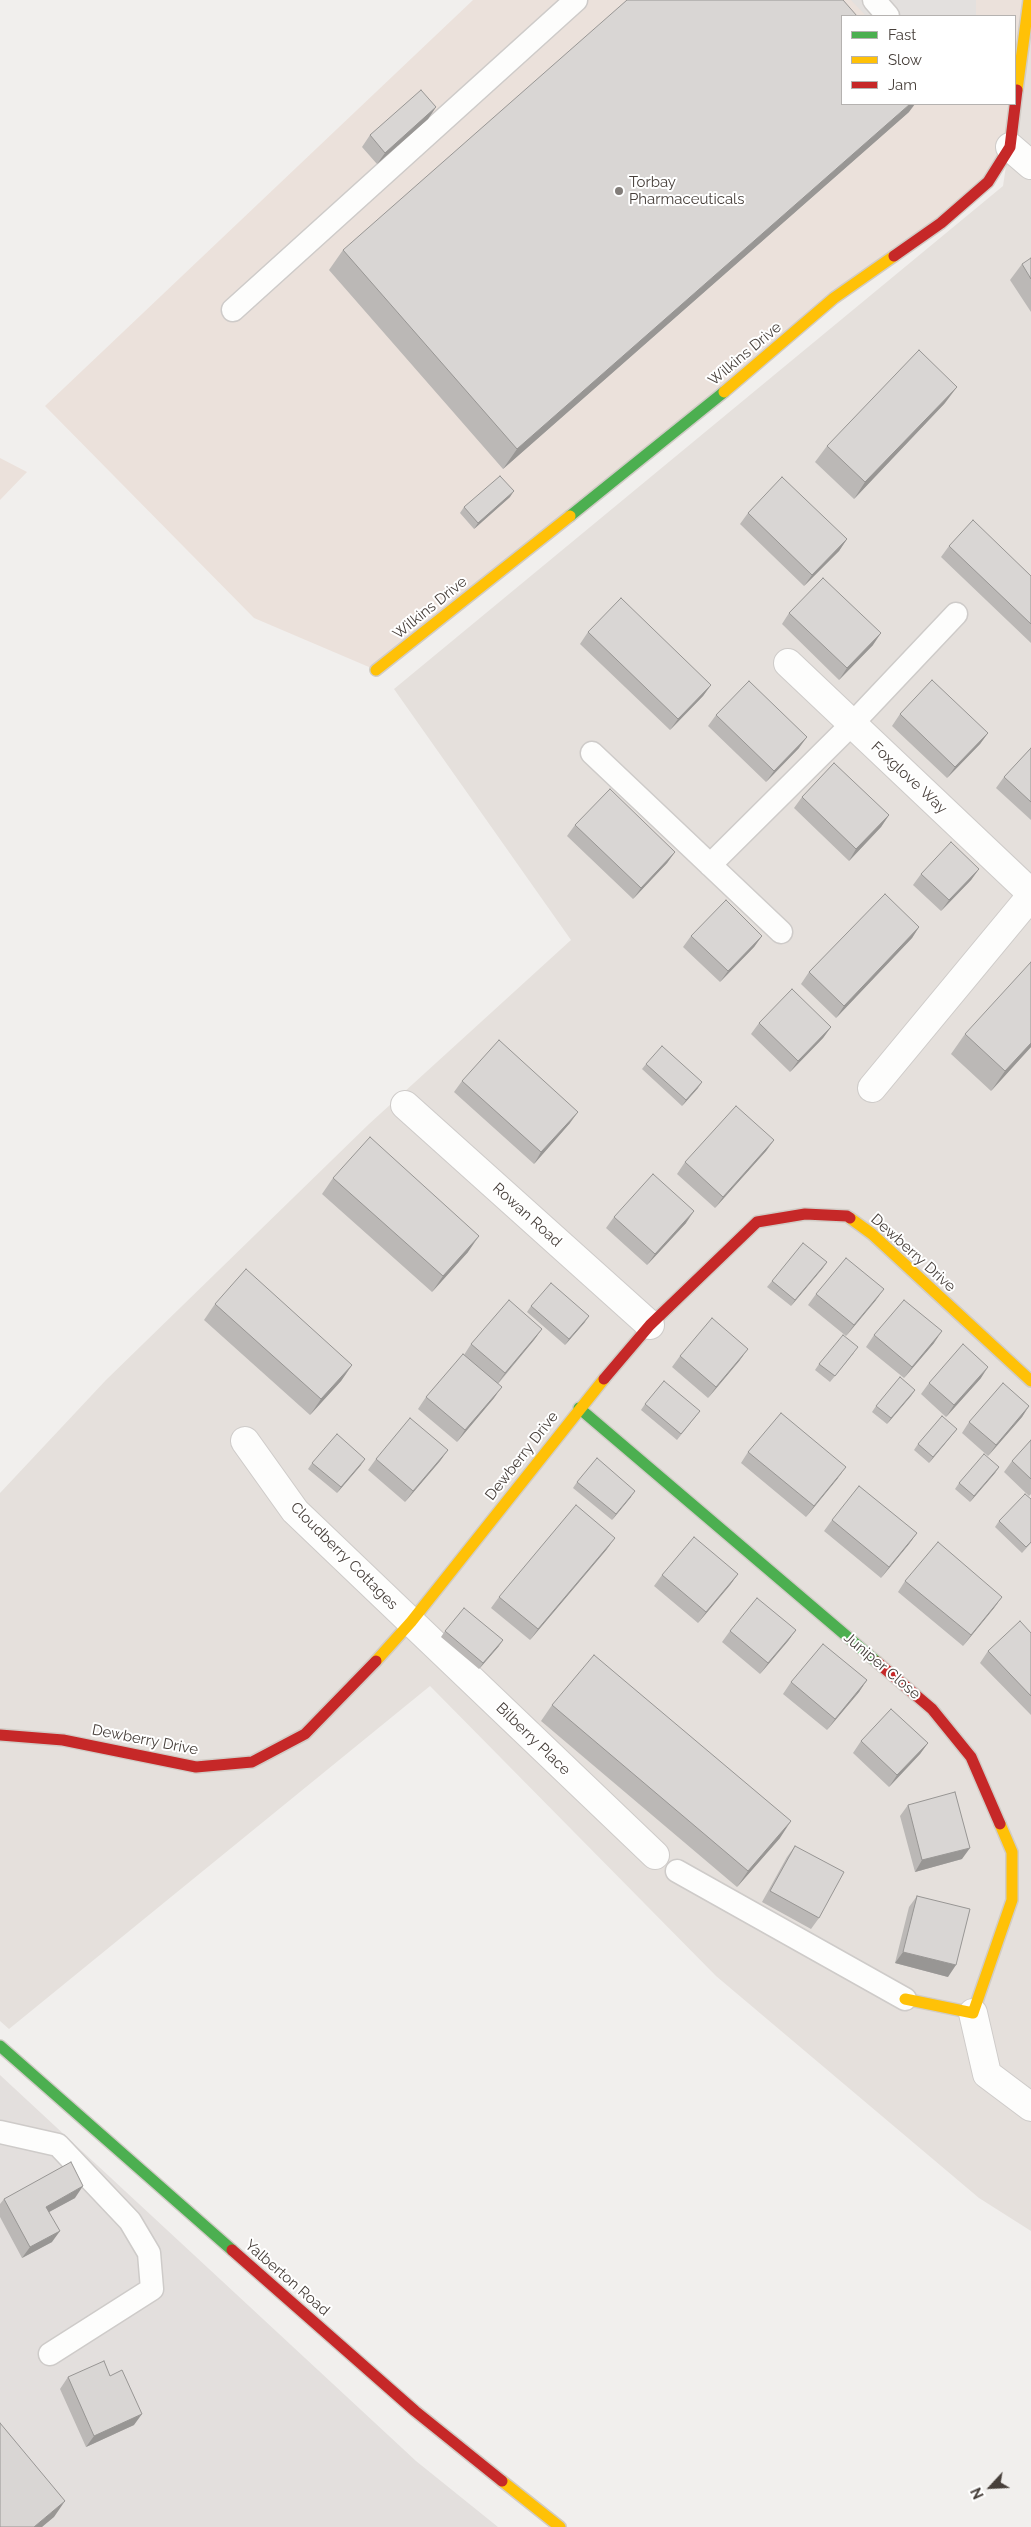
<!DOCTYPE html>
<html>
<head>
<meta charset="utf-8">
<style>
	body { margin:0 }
	#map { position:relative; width:1031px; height:2527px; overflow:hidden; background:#f1efed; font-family:Raleway,sans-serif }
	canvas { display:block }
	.legend { position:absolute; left:841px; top:15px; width:175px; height:90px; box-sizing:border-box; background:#fff; border:1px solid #b5b2b0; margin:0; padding:6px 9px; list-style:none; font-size:15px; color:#473f3a }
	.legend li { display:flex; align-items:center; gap:10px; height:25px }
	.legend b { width:25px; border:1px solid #b5b2b0 }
	.north { position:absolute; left:966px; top:2462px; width:50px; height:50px; -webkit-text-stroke:4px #fff; paint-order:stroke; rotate:245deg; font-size:14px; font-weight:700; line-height:20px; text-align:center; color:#473f3a }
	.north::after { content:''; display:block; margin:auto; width:18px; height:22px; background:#473f3a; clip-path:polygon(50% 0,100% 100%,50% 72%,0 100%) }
</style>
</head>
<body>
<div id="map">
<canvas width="1031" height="2527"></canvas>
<ul class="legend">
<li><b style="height:6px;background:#4caf50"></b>Fast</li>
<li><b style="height:6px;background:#ffc107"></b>Slow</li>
<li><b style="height:6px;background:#c62828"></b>Jam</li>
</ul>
<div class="north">N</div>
</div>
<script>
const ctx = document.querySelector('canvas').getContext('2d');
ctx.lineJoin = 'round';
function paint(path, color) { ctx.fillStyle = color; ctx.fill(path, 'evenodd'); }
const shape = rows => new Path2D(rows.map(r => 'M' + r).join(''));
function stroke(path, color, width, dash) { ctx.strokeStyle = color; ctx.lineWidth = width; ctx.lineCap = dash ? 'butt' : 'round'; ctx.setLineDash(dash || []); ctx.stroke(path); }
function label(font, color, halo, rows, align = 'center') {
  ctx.font = font + ' Raleway,sans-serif'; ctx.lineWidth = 4; ctx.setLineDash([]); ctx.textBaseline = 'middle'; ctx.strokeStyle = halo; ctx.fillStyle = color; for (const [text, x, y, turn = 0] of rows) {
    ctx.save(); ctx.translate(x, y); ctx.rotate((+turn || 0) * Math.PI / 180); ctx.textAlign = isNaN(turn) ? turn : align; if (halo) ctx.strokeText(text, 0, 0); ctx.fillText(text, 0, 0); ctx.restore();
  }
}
paint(shape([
	[1031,0,1031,2231,979,2198,716,1976,430,1686,9,2029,0,2021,0,1493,106,1380,369,1124,571,940,394,689,1003,186]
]), '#e5e0dc');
paint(shape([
	[473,0,1029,0,1010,147,988,182,941,223,834,298,695,416,376,670,254,618,45,406],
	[842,16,1015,16,1015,104,842,104],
	[0,458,27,472,0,500]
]), '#ebe1db');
paint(shape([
	[0,2075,416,2461,498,2527,0,2527]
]), '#e3dfdd');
paint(shape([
	[851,0,976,0,976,16,866,16]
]), '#e3e0de');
const lane = shape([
	[874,0,888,16],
	[233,310,576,0],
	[592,753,781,932],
	[710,865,852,724,956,614],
	[677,1871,905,1999],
	[0,2132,58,2145,130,2221,149,2253,152,2289,50,2354]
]);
const street = shape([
	[1010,147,1031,165],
	[788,663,1031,893],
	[872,1088,1031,896],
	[405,1105,650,1325],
	[245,1441,295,1511,655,1855],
	[973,2013,987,2074,1031,2107]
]);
const fast = shape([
	[570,516,724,392],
	[579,1408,877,1662],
	[0,2046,232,2250]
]);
const slow = shape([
	[1017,90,1029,0],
	[724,392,834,298,894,256],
	[376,670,570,516],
	[850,1218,872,1234,1031,1381],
	[376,1661,411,1622,604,1379],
	[905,1999,973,2013,1012,1900,1012,1852,1000,1824],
	[502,2481,560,2527]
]);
const jam = shape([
	[894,256,941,223,988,182,1010,147,1017,90],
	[604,1379,650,1325,757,1222,805,1214,847,1216,850,1218],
	[877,1662,932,1709,971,1757,1000,1824],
	[0,1735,63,1740,196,1767,252,1762,305,1734,376,1661],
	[232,2250,415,2411,502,2481]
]);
stroke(lane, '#cecbc9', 25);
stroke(street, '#cecbc9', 30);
stroke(fast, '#d1ccc6', 14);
stroke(slow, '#d1ccc6', 14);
stroke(jam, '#d1ccc6', 14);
stroke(lane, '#fdfdfc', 22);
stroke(street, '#fdfdfc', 28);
stroke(fast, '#4caf50', 11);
stroke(slow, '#ffc107', 11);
stroke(jam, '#c62828', 11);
paint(shape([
	[436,107,428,119,377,164,362,147,370,135],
	[909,112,503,469,329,270,343,250],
	[1031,258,1031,312,1010,280,1022,264],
	[945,403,854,499,815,462,827,446],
	[510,497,474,529,460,513,464,507],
	[748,513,847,539,839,551,804,586,740,524],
	[949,546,1031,576,1031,643,941,557],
	[789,613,873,645,839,680,782,624],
	[588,632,711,685,703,696,670,730,580,644],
	[900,714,988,733,980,744,947,778,892,726],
	[716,715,799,748,766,782,708,726],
	[1031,748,1031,820,996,788,1004,777],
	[802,797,889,815,881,827,849,861,794,808],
	[575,825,675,852,667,863,633,899,567,836],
	[979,869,971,880,941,911,913,885,921,874],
	[919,927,912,938,836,1018,801,984,809,972],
	[691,936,762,936,754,947,720,982,683,947],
	[759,1023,831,1027,823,1038,790,1072,751,1034],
	[965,1034,1031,1047,991,1091,951,1054],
	[646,1064,698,1088,682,1106,642,1069],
	[462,1081,570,1123,534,1164,454,1092],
	[774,1140,766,1151,715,1208,677,1174,685,1162],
	[333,1178,468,1252,432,1292,322,1194],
	[614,1217,686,1223,647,1265,606,1228],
	[827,1262,791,1306,767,1287,772,1281],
	[816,1294,876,1300,846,1336,808,1305],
	[215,1304,352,1365,341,1381,310,1415,204,1320],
	[531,1306,585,1322,565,1345,527,1312],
	[542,1329,534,1340,498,1384,494,1398,457,1442,418,1409,426,1397,464,1355,471,1344],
	[874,1335,934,1343,904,1378,866,1347],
	[854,1353,830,1382,815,1370,819,1364],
	[680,1356,740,1360,708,1398,672,1367],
	[981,1378,946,1417,921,1394,929,1383],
	[915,1390,887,1424,872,1412,876,1406],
	[645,1404,700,1411,677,1440,641,1410],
	[1029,1406,1022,1417,988,1456,962,1433,969,1422],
	[957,1429,953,1434,929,1463,914,1450,918,1444],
	[1031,1440,1031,1494,1029,1496,1004,1472,1012,1461],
	[448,1450,440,1461,405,1502,368,1470,376,1459],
	[748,1452,838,1478,806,1517,741,1463],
	[312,1463,361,1465,337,1493,308,1469],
	[999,1467,995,1473,970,1502,955,1489,959,1483],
	[577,1482,631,1497,612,1520,573,1488],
	[1031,1499,1031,1543,1022,1553,995,1527,999,1521],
	[832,1520,917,1533,909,1544,881,1578,824,1531],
	[607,1549,530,1640,491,1608,499,1597],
	[738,1574,730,1585,698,1623,654,1586,662,1575],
	[905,1581,1002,1597,994,1608,963,1646,898,1592],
	[796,1630,788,1641,760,1674,722,1642,730,1631],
	[445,1631,499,1646,479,1669,441,1637],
	[1031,1633,1031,1715,980,1663,988,1651],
	[867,1680,859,1692,827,1730,783,1694,791,1682],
	[552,1705,780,1838,737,1887,541,1721],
	[861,1741,928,1743,920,1754,889,1787,853,1753],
	[908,1805,962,1859,915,1872,900,1816],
	[795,1846,819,1918,811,1929,762,1902,787,1857],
	[917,1896,948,1977,895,1963,909,1907],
	[75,2198,49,2212,52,2242,22,2258,0,2217,0,2204,4,2199],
	[110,2376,134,2425,86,2447,60,2389,68,2377]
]), '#bbb8b6');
paint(shape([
	[910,104,915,104,909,112,503,469,517,449],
	[436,107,428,119,377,164,385,153],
	[957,387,945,403,854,499,865,482],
	[514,491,510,497,474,529,478,523],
	[847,539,839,551,804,586,812,575],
	[881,633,873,645,839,680,847,668],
	[711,685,703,696,670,730,678,719],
	[988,733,980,744,947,778,955,767],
	[807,737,799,748,766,782,774,771],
	[889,815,881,827,849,861,856,849],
	[675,852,667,863,633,899,641,888],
	[979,869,971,880,941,911,949,900],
	[919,927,912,938,836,1018,844,1006],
	[762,936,754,947,720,982,728,971],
	[831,1027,823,1038,790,1072,798,1061],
	[1031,1043,1031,1047,991,1091,1005,1071],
	[702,1082,698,1088,682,1106,686,1100],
	[578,1112,570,1123,534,1164,541,1152],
	[774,1140,766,1151,715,1208,723,1197],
	[694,1211,686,1223,647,1265,655,1254],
	[479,1236,468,1252,432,1292,443,1276],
	[827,1262,823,1268,791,1306,795,1300],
	[884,1289,876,1300,846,1336,854,1325],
	[589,1316,585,1322,565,1345,569,1339],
	[542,1329,534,1340,497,1384,505,1373],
	[942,1331,934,1343,904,1378,912,1367],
	[748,1349,740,1360,708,1398,716,1387],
	[352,1365,341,1381,310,1415,321,1399],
	[988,1367,981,1378,946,1417,954,1405],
	[502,1387,494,1398,457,1442,465,1430],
	[915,1390,911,1396,887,1424,891,1418],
	[1029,1406,1022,1417,988,1456,996,1445],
	[957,1429,953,1434,929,1463,933,1457],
	[448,1450,440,1461,405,1502,413,1491],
	[365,1459,361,1465,337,1493,341,1487],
	[846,1467,838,1478,806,1517,814,1506],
	[999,1467,995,1473,970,1502,974,1496],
	[635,1491,631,1497,612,1520,616,1514],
	[917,1533,909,1544,881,1578,889,1567],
	[615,1538,607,1549,530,1640,538,1629],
	[738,1574,730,1585,698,1623,706,1612],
	[1002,1597,994,1608,963,1646,971,1635],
	[796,1630,788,1641,760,1674,768,1663],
	[503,1640,499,1646,479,1669,483,1663],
	[867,1680,859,1692,827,1730,835,1719],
	[928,1743,920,1754,889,1787,897,1775],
	[791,1821,780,1838,737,1887,748,1871],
	[970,1848,962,1859,915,1872,922,1860],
	[903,1952,956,1965,948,1977,895,1963],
	[83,2186,75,2198,38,2218,46,2207],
	[60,2231,52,2242,22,2258,30,2247],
	[142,2414,134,2425,86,2447,94,2436],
	[65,2501,54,2517,42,2527,34,2527]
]), '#989694');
const building = shape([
	[627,0,843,0,857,16,842,16,842,104,910,104,517,449,343,250,627,0],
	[421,90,436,107,385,153,370,135,421,90],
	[1031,258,1031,279,1022,264,1031,258],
	[919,350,957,387,865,482,827,446,919,350],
	[500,476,514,491,478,523,464,507,500,476],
	[782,477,847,539,812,575,748,513,782,477],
	[973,520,1031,576,1031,624,949,546,973,520],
	[823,578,881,633,847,668,789,613,823,578],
	[621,598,711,685,678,719,588,632,621,598],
	[932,680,988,733,955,767,900,714,932,680],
	[749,681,807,737,774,771,716,715,749,681],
	[1031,748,1031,802,1004,777,1031,748],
	[834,763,889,815,856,849,802,797,834,763],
	[610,789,675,852,641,888,575,825,610,789],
	[951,842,979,869,949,900,921,874,951,842],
	[885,894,919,927,844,1006,809,972,885,894],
	[726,900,762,936,728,971,691,936,726,900],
	[1031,962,1031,1043,1005,1071,965,1034,1031,962],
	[792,989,831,1027,798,1061,759,1023,792,989],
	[499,1040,578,1112,541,1152,462,1081,499,1040],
	[662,1046,702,1082,686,1100,646,1064,662,1046],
	[736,1106,774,1140,723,1197,685,1162,736,1106],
	[370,1137,479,1236,443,1276,333,1178,370,1137],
	[653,1174,694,1211,655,1254,614,1217,653,1174],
	[803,1243,827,1262,795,1300,772,1281,803,1243],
	[846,1258,884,1289,854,1325,816,1294,846,1258],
	[246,1269,352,1365,321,1399,215,1304,246,1269],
	[551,1283,589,1316,569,1339,531,1306,551,1283],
	[509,1300,542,1329,505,1373,471,1344,509,1300],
	[904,1300,942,1331,912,1367,874,1335,904,1300],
	[712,1318,748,1349,716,1387,680,1356,712,1318],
	[843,1335,858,1347,835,1376,819,1364,843,1335],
	[963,1344,988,1367,954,1405,929,1383,963,1344],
	[463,1354,502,1387,465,1430,426,1397,463,1354],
	[900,1377,915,1390,891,1418,876,1406,900,1377],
	[664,1381,700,1411,681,1434,645,1404,664,1381],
	[1003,1383,1029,1406,996,1445,969,1422,1003,1383],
	[781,1413,846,1467,814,1506,748,1452,781,1413],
	[942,1416,957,1429,933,1457,918,1444,942,1416],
	[410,1418,448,1450,413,1491,376,1459,410,1418],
	[337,1434,365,1459,341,1487,312,1463,337,1434],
	[1031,1440,1031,1479,1012,1461,1031,1440],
	[984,1454,999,1467,974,1496,959,1483,984,1454],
	[597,1458,635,1491,616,1514,577,1482,597,1458],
	[859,1486,917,1533,889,1567,832,1520,859,1486],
	[1025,1494,1031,1499,1031,1542,1026,1547,999,1521,1025,1494],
	[576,1505,615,1538,538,1629,499,1597,576,1505],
	[694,1537,738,1574,706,1612,662,1575,694,1537],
	[938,1542,1002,1597,971,1635,905,1581,938,1542],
	[757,1598,796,1630,768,1663,730,1631,757,1598],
	[464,1608,503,1640,483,1663,445,1631,464,1608],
	[1020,1621,1031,1633,1031,1696,988,1651,1020,1621],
	[823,1644,867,1680,835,1719,791,1682,823,1644],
	[594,1655,791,1821,748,1871,552,1705,594,1655],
	[891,1709,928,1743,897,1775,861,1741,891,1709],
	[955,1792,970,1848,922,1860,908,1805,955,1792],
	[795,1846,844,1872,819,1918,770,1891,795,1846],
	[917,1896,970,1909,956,1965,903,1952,917,1896],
	[71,2162,83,2186,46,2207,60,2231,30,2247,4,2199,71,2162],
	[104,2361,110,2376,122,2370,142,2414,94,2436,68,2377,104,2361],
	[0,2423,65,2501,34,2527,0,2527,0,2423]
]);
paint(building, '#d9d6d4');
stroke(building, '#989694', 1);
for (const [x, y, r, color] of [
	[619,191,5,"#827d79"]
]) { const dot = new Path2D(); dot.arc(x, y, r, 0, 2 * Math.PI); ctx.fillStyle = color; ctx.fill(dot); stroke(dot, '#fff', 2); }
label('15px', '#473f3a', '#fff', [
	["Torbay",629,182],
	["Pharmaceuticals",629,199]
], 'left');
label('15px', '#473f3a', '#fff', [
	["Wilkins Drive",745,354,-40],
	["Wilkins Drive",430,608,-39],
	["Foxglove Way",909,778,43],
	["Rowan Road",527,1215,42],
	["Dewberry Drive",913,1253,42],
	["Dewberry Drive",522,1456,-52],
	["Cloudberry Cottages",344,1556,45],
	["Juniper Close",882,1666,40],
	["Bilberry Place",533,1739,44],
	["Dewberry Drive",145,1740,11],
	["Yalberton Road",287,2278,41]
]);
</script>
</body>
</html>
